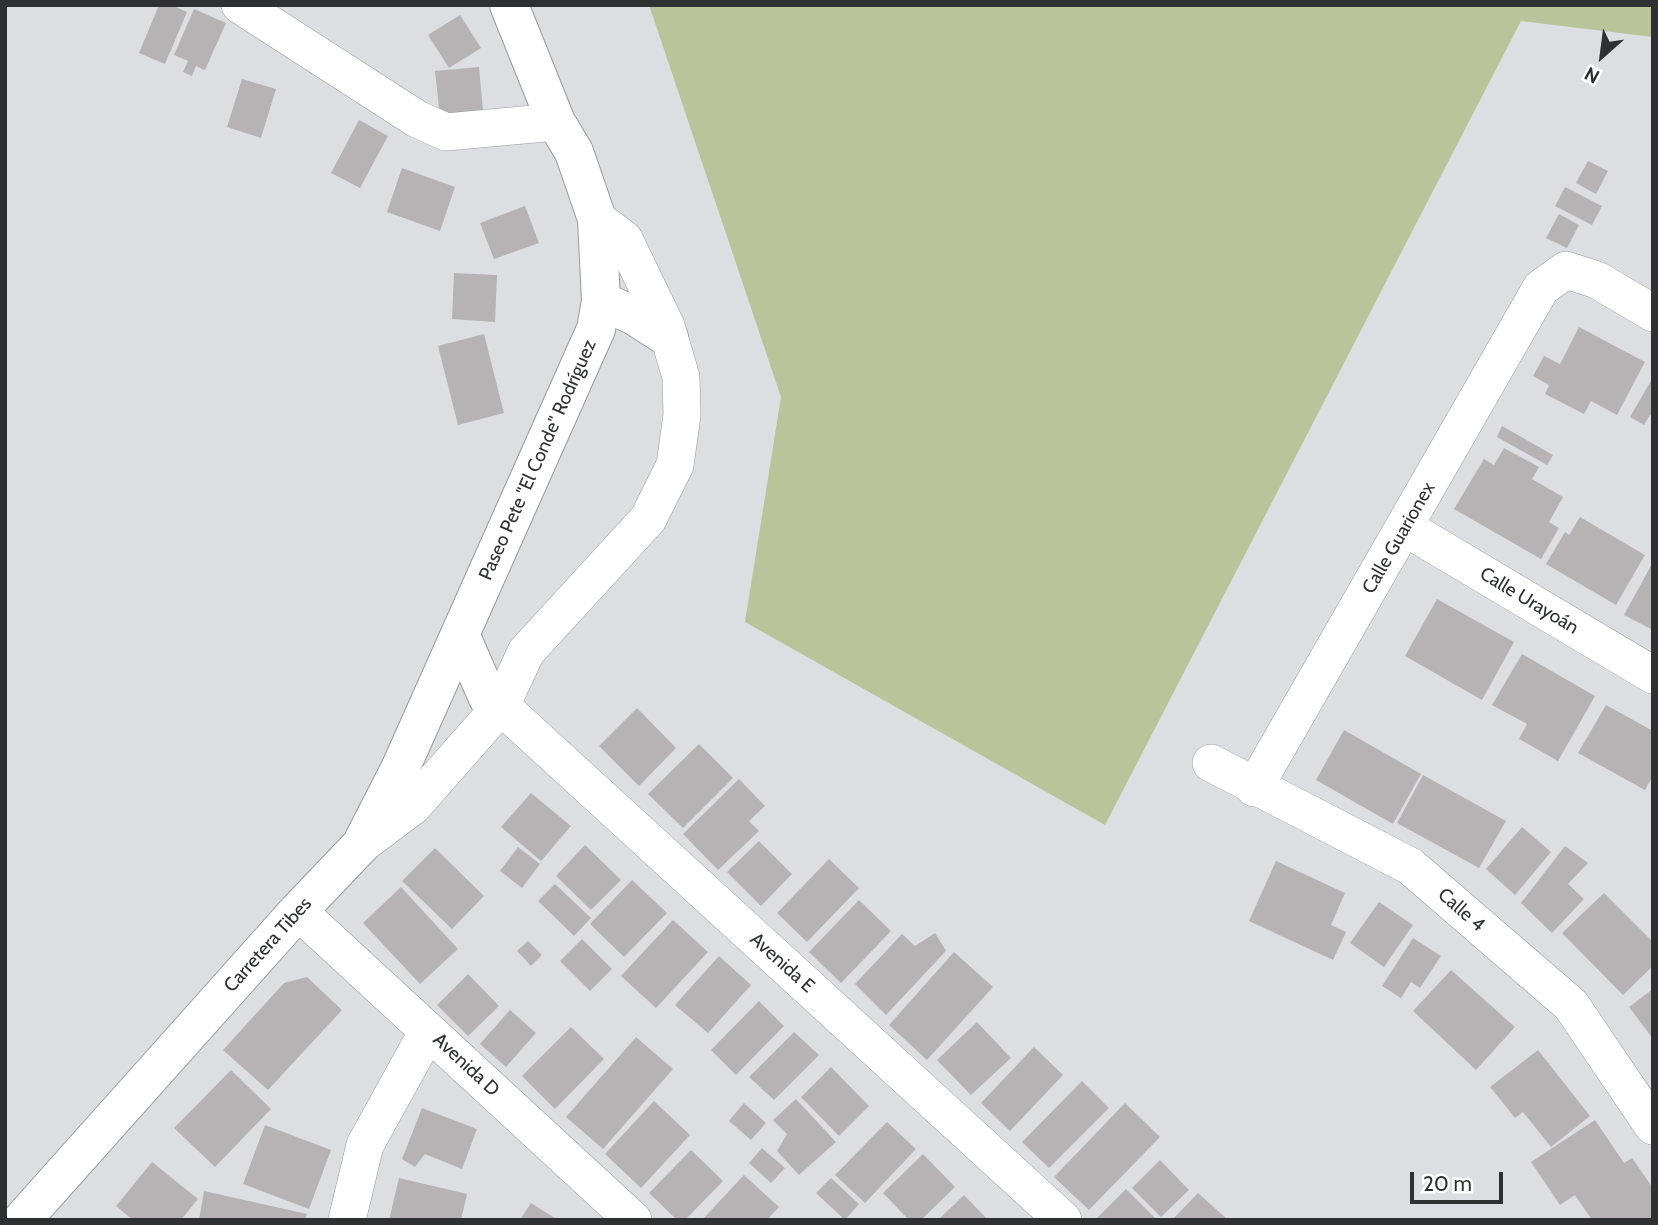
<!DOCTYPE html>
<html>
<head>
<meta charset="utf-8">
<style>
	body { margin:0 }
	#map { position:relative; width:1658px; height:1225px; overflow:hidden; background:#dcdee2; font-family:Cabin,sans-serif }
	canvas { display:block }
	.frame { position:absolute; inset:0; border:7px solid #2e3031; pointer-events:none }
	.north { position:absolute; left:1567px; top:21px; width:70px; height:70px; -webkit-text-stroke:5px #fff; paint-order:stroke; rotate:208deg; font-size:19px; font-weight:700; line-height:28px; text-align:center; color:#2e3031 }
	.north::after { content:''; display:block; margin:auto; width:24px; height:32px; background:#2e3031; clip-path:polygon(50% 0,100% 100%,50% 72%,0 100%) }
	.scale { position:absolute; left:1410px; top:1172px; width:93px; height:32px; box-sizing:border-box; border:4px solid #2e3031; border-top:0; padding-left:9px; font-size:21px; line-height:24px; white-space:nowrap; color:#2e3031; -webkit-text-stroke:5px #fff; paint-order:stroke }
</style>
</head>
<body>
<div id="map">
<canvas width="1658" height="1225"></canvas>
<div class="frame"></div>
<div class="north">N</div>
<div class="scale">20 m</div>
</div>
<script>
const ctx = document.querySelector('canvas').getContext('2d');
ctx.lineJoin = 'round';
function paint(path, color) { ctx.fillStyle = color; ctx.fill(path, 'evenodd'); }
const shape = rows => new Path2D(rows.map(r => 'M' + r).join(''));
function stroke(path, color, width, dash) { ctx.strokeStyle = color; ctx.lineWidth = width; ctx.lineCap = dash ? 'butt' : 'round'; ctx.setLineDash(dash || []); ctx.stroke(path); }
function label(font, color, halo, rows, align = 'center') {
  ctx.font = font + ' Cabin,sans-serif'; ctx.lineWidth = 7; ctx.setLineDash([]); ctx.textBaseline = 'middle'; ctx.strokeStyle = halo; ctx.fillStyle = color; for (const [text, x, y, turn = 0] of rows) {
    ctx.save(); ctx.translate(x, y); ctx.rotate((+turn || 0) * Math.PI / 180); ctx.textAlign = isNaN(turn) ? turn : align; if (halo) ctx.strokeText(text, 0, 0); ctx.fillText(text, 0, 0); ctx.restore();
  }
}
paint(shape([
	[649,5,1653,5,1653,37,1521,21,1105,825,745,622,781,397]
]), '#bac49a');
paint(shape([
	[159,5,171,5,187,12,165,64,139,53],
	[194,9,226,23,205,70,196,66,192,76,183,72,188,61,174,55],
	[460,15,481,48,449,68,428,35],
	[479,67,484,122,441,126,435,71],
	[242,79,276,89,261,138,227,127],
	[359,120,388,136,360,188,331,173],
	[1588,161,1608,171,1596,194,1576,183],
	[402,168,455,187,440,231,387,212],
	[1565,187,1602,206,1592,225,1555,206],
	[525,206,539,243,494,259,480,223],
	[1559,214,1579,225,1567,248,1546,238],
	[454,273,497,275,495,322,452,319],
	[1579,327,1645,362,1617,415,1591,401,1584,414,1545,394,1549,385,1533,376,1544,356,1560,364],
	[484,334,504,413,458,425,438,346],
	[1653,377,1653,417,1650,415,1644,425,1630,417],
	[1502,426,1553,455,1547,465,1497,437],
	[1504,448,1539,467,1532,479,1563,497,1549,522,1559,528,1541,559,1454,509,1484,459,1494,465],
	[1580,517,1645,555,1616,605,1546,564,1565,532,1569,535],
	[1653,562,1653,630,1624,615],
	[1437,599,1514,642,1482,700,1405,656],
	[1522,654,1595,696,1558,761,1519,739,1527,724,1492,705],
	[1606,705,1653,731,1653,776,1645,790,1578,753],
	[637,708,676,748,639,786,599,746],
	[1344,730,1421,774,1393,824,1316,780],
	[699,744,733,778,683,828,648,794],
	[1423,775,1506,821,1479,868,1397,823],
	[739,779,765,806,749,821,759,831,718,870,683,834],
	[531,793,571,826,541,861,501,827],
	[1522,827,1551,852,1515,895,1486,869],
	[759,841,792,874,761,906,727,872],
	[585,845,621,880,591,910,556,876],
	[1565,846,1588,863,1568,884,1584,899,1552,933,1521,903],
	[518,847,540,864,522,888,500,871],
	[435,848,484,896,452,929,402,881],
	[829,859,859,888,807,942,777,913],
	[1276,861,1345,893,1331,925,1346,932,1333,960,1249,921],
	[632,880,667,913,624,957,590,924],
	[555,884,591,918,574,936,538,901],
	[401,887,458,949,420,984,363,923],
	[1604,893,1653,942,1653,966,1623,995,1562,933],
	[859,900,891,931,841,983,809,952],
	[1379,902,1413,925,1384,967,1350,943],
	[673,920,708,952,656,1008,621,976],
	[935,933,946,951,886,1015,855,984,902,934,915,946],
	[1413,938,1441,956,1420,988,1411,982,1401,998,1382,986],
	[582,939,612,969,590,991,560,961],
	[528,941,542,955,531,966,517,951],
	[954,952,993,987,927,1060,889,1025],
	[719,956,751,985,708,1033,675,1005],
	[1451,970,1515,1027,1476,1070,1413,1011],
	[468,974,499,1006,468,1036,437,1005],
	[307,977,342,1010,268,1090,223,1050,284,983],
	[1653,989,1653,1039,1629,1007],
	[759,1001,784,1026,736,1075,711,1050],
	[510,1010,536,1033,506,1067,480,1044],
	[977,1022,1011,1058,971,1095,937,1060],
	[571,1027,604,1059,555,1109,522,1076],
	[794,1032,819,1055,774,1100,749,1077],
	[636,1037,673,1069,603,1149,566,1117],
	[1034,1047,1063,1075,1010,1131,981,1103],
	[1538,1050,1590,1116,1551,1147,1523,1112,1515,1118,1490,1087],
	[831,1067,869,1106,839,1136,801,1097],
	[231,1070,271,1109,215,1167,174,1128],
	[1082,1081,1109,1108,1049,1168,1022,1142],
	[796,1099,836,1142,799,1175,777,1151,787,1134,773,1120],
	[654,1101,690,1135,641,1188,605,1154],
	[744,1103,766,1123,751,1140,729,1121],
	[1125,1103,1160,1137,1089,1210,1054,1177],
	[422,1108,477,1129,462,1169,425,1154,415,1167,402,1159],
	[1595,1120,1624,1163,1632,1158,1653,1188,1653,1220,1592,1220,1575,1195,1560,1205,1531,1162],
	[887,1122,916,1149,865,1203,835,1175],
	[265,1125,331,1150,309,1209,243,1184],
	[762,1148,785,1168,771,1183,749,1163],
	[691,1150,723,1181,685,1220,677,1220,649,1193],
	[923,1154,955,1187,921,1220,909,1220,883,1193],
	[1160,1160,1189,1190,1161,1217,1132,1188],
	[152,1162,198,1199,181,1220,133,1220,116,1206],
	[744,1175,779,1207,767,1220,702,1220],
	[399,1178,467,1194,461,1220,389,1220],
	[831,1178,859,1204,845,1220,816,1193],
	[1126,1189,1157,1220,1097,1218],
	[204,1191,307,1214,305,1220,199,1220],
	[1198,1193,1226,1218,1172,1220],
	[964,1195,988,1220,938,1220],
	[531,1203,558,1220,520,1220]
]), '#b7b3b5');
const minor = shape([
	[240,5,417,119,446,132,556,122],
	[1406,528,1653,675],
	[501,706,1063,1220],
	[1211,763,1410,866,1571,1005,1653,1126],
	[1254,788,1541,288,1566,270,1597,280,1653,313],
	[361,845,413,806,501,706,526,652,648,519,675,465,682,415,681,377,666,326,624,239,597,219],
	[298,911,633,1220],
	[347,1220,365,1145,428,1031]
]);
const tertiary = shape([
	[601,301,633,315,669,338],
	[460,634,488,698,501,706],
	[22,1220,298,911,361,845,400,769,596,329,601,301,597,219,574,152,556,122,509,5]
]);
stroke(minor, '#97999c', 38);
stroke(tertiary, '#97999c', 40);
stroke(minor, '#fff', 37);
stroke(tertiary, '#fff', 38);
label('19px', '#2e3031', '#fff', [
	["Paseo Pete \"El Conde\" Rodríguez",538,460,-66],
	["Calle Guarionex",1399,538,-60],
	["Calle Urayoán",1529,601,31],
	["Calle 4",1461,910,41],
	["Carretera Tibes",268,945,-48],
	["Avenida E",782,963,42],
	["Avenida D",466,1065,43]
]);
</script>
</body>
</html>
